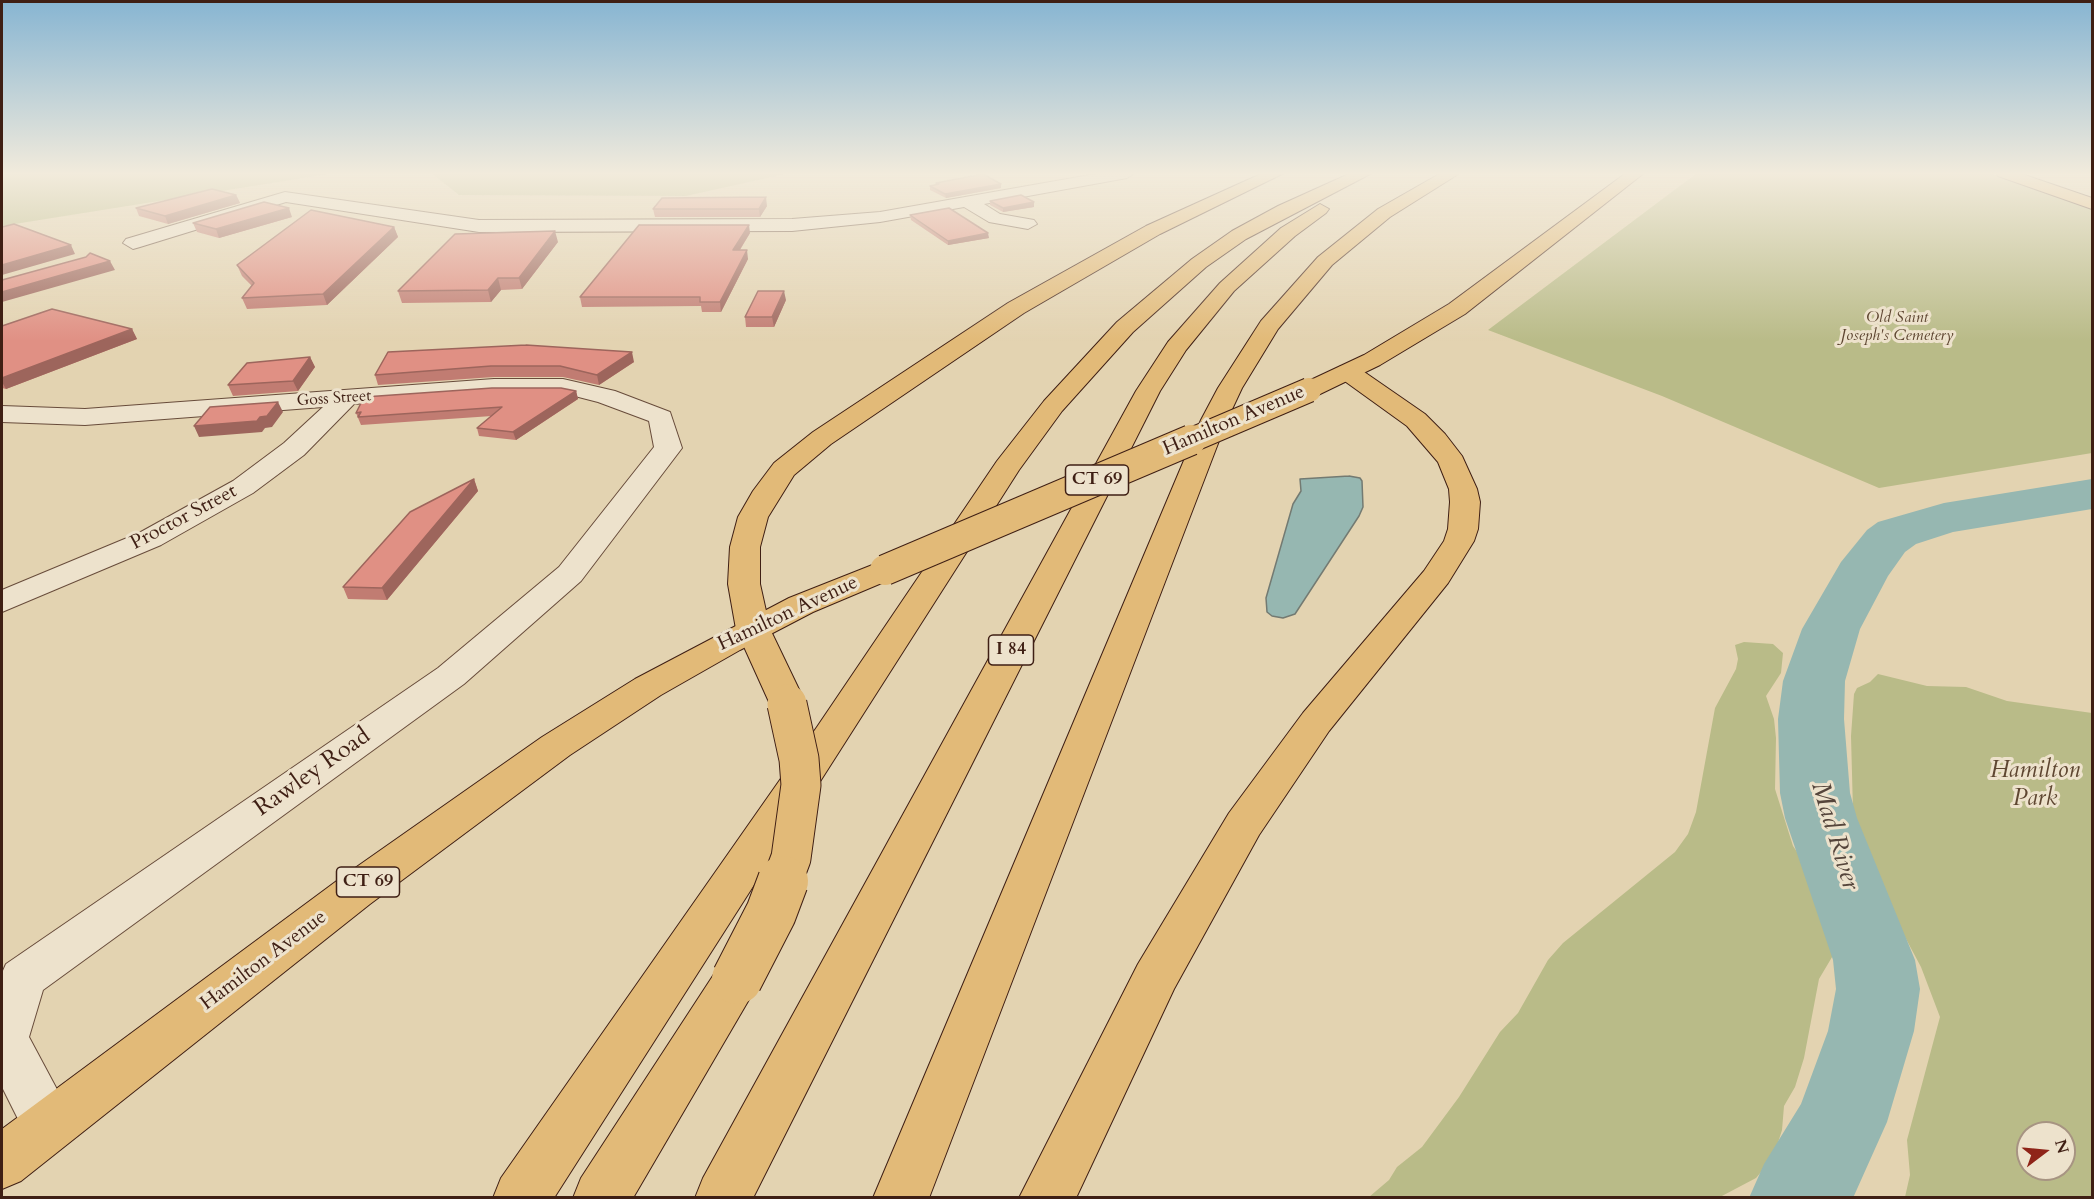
<!DOCTYPE html>
<html>
<head>
<meta charset="utf-8">
<style>
	body { margin:0 }
	#map { position:relative; width:2094px; height:1199px; overflow:hidden; background:#e3d3b1; font-family:Cardo,serif }
	canvas { display:block }
	.frame { position:absolute; inset:0; border:3px solid #3f1f14; pointer-events:none }
	.north { position:absolute; left:2016px; top:1121px; width:60px; height:60px; box-sizing:border-box; background:#ede2cc; border:2px solid #a79482; border-radius:50%; rotate:74deg; font-size:16px; font-weight:700; line-height:24px; text-align:center; color:#3f1f14 }
	.north::after { content:''; display:block; margin:auto; width:21px; height:27px; background:#8f2418; clip-path:polygon(50% 0,100% 100%,50% 72%,0 100%) }
</style>
</head>
<body>
<div id="map">
<canvas width="2094" height="1199"></canvas>
<div class="frame"></div>
<div class="north">N</div>
</div>
<script>
const ctx = document.querySelector('canvas').getContext('2d');
ctx.lineJoin = 'round';
function paint(path, color) { ctx.fillStyle = color; ctx.fill(path, 'evenodd'); }
const shape = rows => new Path2D(rows.map(r => 'M' + r).join(''));
function stroke(path, color, width, dash) { ctx.strokeStyle = color; ctx.lineWidth = width; ctx.lineCap = dash ? 'butt' : 'round'; ctx.setLineDash(dash || []); ctx.stroke(path); }
function label(font, color, halo, rows, align = 'center') {
  ctx.font = font + ' Cardo,serif'; ctx.lineWidth = 6; ctx.setLineDash([]); ctx.textBaseline = 'middle'; ctx.strokeStyle = halo; ctx.fillStyle = color; for (const [text, x, y, turn = 0] of rows) {
    ctx.save(); ctx.translate(x, y); ctx.rotate((+turn || 0) * Math.PI / 180); ctx.textAlign = isNaN(turn) ? turn : align; if (halo) ctx.strokeText(text, 0, 0); ctx.fillText(text, 0, 0); ctx.restore();
  }
}
paint(shape([
	[2,173,335,173,2,226],
	[431,173,790,173,686,196,459,195],
	[1697,173,1990,173,2092,209,2092,453,1879,488,1662,396,1488,330],
	[1744,642,1773,644,1783,653,1781,673,1766,696,1774,719,1776,738,1775,789,1793,846,1836,910,1841,929,1841,942,1819,979,1804,1058,1795,1087,1784,1106,1782,1130,1775,1152,1767,1165,1756,1178,1720,1197,1369,1197,1389,1180,1397,1167,1422,1147,1459,1097,1500,1032,1518,1013,1548,960,1563,943,1675,852,1688,834,1696,812,1715,708,1736,669,1738,659,1735,645],
	[1878,674,1927,686,1966,687,2007,701,2092,713,2092,1197,1905,1197,1910,1175,1907,1140,1940,1017,1921,967,1890,909,1853,811,1851,736,1854,694,1857,688,1870,682],
	[2028,1133,2064,1133,2064,1169,2028,1169]
]), '#b9bb88');
const water = shape([
	[1349,476,1360,478,1362,481,1363,507,1359,516,1295,614,1283,618,1272,616,1267,612,1266,598,1293,504,1301,491,1300,479,1349,476]
]);
paint(water, '#96b7b1');
stroke(water, '#737a72', 1.5);
paint(shape([
	[2092,479,2092,509,1953,532,1916,544,1905,552,1888,576,1860,629,1845,681,1844,719,1850,793,1857,818,1915,960,1920,989,1914,1031,1887,1122,1853,1198,1749,1198,1764,1164,1801,1104,1828,1031,1836,989,1833,960,1785,818,1780,793,1778,719,1783,681,1802,629,1841,562,1867,530,1878,522,1944,503,2092,479]
]), '#96b7b1');
const minor = shape([
	[1101,173,1135,173,1127,178,984,204,1000,214,1034,220,1037,224,1028,229,989,222,964,207,880,222,792,231,479,232,286,202,140,247,133,249,123,243,126,239,285,192,479,220,792,219,880,212,1101,173],
	[494,379,563,379,615,391,670,412,682,448,581,581,464,684,43,990,29,1037,76,1125,68,1143,49,1151,30,1143,2,1087,2,973,6,964,438,668,559,567,654,447,649,421,598,402,563,393,494,393,354,404,304,455,253,493,161,545,2,612,2,590,139,533,233,481,284,443,323,407,85,425,2,422,2,406,85,409,494,379]
]);
const primary = shape([
	[1626,173,1644,173,1465,314,1380,365,1318,395,1309,397,1300,395,1297,390,1300,385,1364,355,1449,304,1626,173],
	[1996,173,2019,173,2092,198,2092,209,1998,176,1996,173],
	[885,560,896,563,901,570,896,577,813,612,740,650,661,695,570,755,370,904,21,1181,2,1189,2,1129,338,880,542,737,635,679,789,598,885,560]
]);
const motorway = shape([
	[1263,173,1284,173,1160,234,1024,313,831,444,794,475,768,517,760,547,760,584,770,629,806,704,800,713,787,716,774,713,736,629,728,584,730,547,738,517,753,491,774,463,813,432,1008,303,1146,226,1263,173],
	[1351,173,1372,173,1246,239,1206,267,1133,332,1062,411,1019,470,554,1198,493,1198,501,1178,817,727,997,461,1044,401,1117,322,1192,259,1232,231,1278,206,1351,173],
	[1441,173,1460,173,1390,217,1332,265,1278,329,1242,388,1227,420,929,1198,873,1198,1201,420,1218,388,1261,321,1318,257,1378,209,1441,173],
	[1320,204,1329,209,1326,213,1295,236,1234,291,1186,350,1160,391,753,1198,695,1198,703,1178,1136,391,1168,342,1220,283,1281,228,1320,204],
	[1348,365,1357,367,1425,414,1445,434,1462,456,1477,489,1480,502,1478,529,1474,541,1448,583,1329,731,1259,835,1174,989,1076,1198,1019,1198,1138,964,1229,813,1303,713,1424,571,1444,541,1448,529,1450,502,1449,489,1438,462,1407,426,1339,377,1336,372,1339,367,1348,365],
	[737,959,754,965,761,979,633,1198,573,1198,581,1178,720,965,737,959]
]);
stroke(minor, '#684c3b', 2);
stroke(primary, '#3f1f14', 2);
stroke(motorway, '#3f1f14', 2);
paint(minor, '#ede2cc');
paint(primary, '#e2ba78');
paint(motorway, '#e2ba78');
const primaryBridgeFar1 = shape([
	[1187,442,1309,390]
]);
const primaryBridge = shape([
	[885,570,1191,440]
]);
const motorwayBridgeFar1 = shape([
	[782,882,791,858,801,785,799,759,787,704]
]);
const motorwayBridge = shape([
	[737,979,771,913,783,881]
]);
stroke(primaryBridgeFar1, '#3f1f14', 26, []);
stroke(primaryBridge, '#3f1f14', 32, []);
stroke(motorwayBridgeFar1, '#3f1f14', 41, []);
stroke(motorwayBridge, '#3f1f14', 52, []);
stroke(primaryBridgeFar1, '#e2ba78', 24);
stroke(primaryBridge, '#e2ba78', 30);
stroke(motorwayBridgeFar1, '#e2ba78', 39);
stroke(motorwayBridge, '#e2ba78', 50);
paint(shape([
	[936,183,1001,184,1001,188,946,198,930,190,930,186,936,185],
	[236,195,240,203,168,224,139,216,136,208],
	[990,201,1034,207,1003,212,990,205],
	[767,206,760,217,655,217,653,209],
	[910,215,989,238,948,245,911,220],
	[292,217,219,238,197,232,193,223],
	[394,227,398,237,327,305,247,309,242,298,252,286,242,276,237,265],
	[750,233,740,250,748,259,721,312,702,312,701,306,582,307,580,297],
	[558,242,522,289,501,290,491,302,402,303,398,291],
	[786,300,774,327,746,327,745,317],
	[2,326,132,329,137,339,6,389,2,388],
	[388,352,634,362,599,385,563,377,494,377,378,385,375,375],
	[310,357,315,367,298,391,233,396,228,385],
	[576,391,578,399,516,440,479,436,477,428,492,416,361,425,356,413],
	[474,479,478,491,387,600,348,599,343,587]
]), '#c17c72');
paint(shape([
	[1001,184,1001,188,946,198,945,194],
	[236,195,240,203,168,224,165,216],
	[766,197,767,206,760,217,759,209],
	[1034,202,1034,207,1003,212,1003,208],
	[289,208,292,217,219,238,216,229],
	[749,225,750,233,734,259,733,250],
	[394,227,398,237,327,305,323,294],
	[555,231,558,242,522,289,519,278],
	[988,233,989,238,948,245,948,241],
	[71,245,75,254,2,275,2,265],
	[747,250,748,259,721,312,720,302],
	[110,261,115,270,2,302,2,292],
	[498,278,501,290,491,302,488,290],
	[784,291,786,300,774,327,772,317],
	[132,329,137,339,6,389,2,382,2,378],
	[632,352,634,362,599,385,597,375],
	[310,357,315,367,298,391,293,381],
	[576,391,578,399,516,440,513,432],
	[278,402,283,412,272,427,265,428,262,432,199,437,194,426],
	[474,479,478,491,387,600,382,588]
]), '#9d655c');
const building = shape([
	[983,174,1001,184,945,194,930,186,939,184,936,183,983,174],
	[212,189,236,195,165,216,136,208,212,189],
	[1021,195,1034,202,1003,208,990,201,1021,195],
	[766,197,759,209,653,209,662,198,766,197],
	[264,202,289,208,216,229,193,223,264,202],
	[949,208,988,233,948,241,910,215,949,208],
	[311,210,394,227,323,294,242,298,254,283,237,265,311,210],
	[14,224,71,245,2,265,2,227,14,224],
	[639,225,749,225,733,250,747,250,720,302,700,302,700,297,580,297,639,225],
	[555,231,519,278,498,278,488,290,398,291,455,234,555,231],
	[90,253,110,261,2,292,2,280,86,257,90,253],
	[758,291,784,291,772,317,745,317,758,291],
	[52,309,132,329,2,378,2,326,52,309],
	[526,345,632,352,597,375,560,366,491,366,375,375,388,352,526,345],
	[310,357,293,381,228,385,247,363,310,357],
	[492,388,561,388,576,391,513,432,477,428,502,407,358,417,361,412,356,413,364,397,492,388],
	[278,402,267,416,260,417,257,421,194,426,210,407,278,402],
	[474,479,382,588,343,587,410,512,474,479]
]);
paint(building, '#e09084');
stroke(building, '#9d655c', 1.5);
const sky = ctx.createLinearGradient(0, 0, 0, 341);
sky.addColorStop(0, '#87b5d2');
sky.addColorStop(0.51, '#f2ebdc');
sky.addColorStop(1, '#f2ebdc00');
ctx.fillStyle = sky;
ctx.fillRect(0, 0, 2094, 341);
label('italic 16px', '#5e4631', '#ede2cc', [
	["Old Saint",1897,318],
	["Joseph's Cemetery",1897,336]
]);
label('16px', '#3f1f14', '#ede2cc', [
	["Goss Street",334,399,-4]
]);
for (const [x, y, w] of [
	[1097,480,63],
	[1011,650,45],
	[368,882,63]
]) { const box = new Path2D(); box.roundRect(x - w / 2, y - 15, w, 30, 4.5); ctx.fillStyle = '#ede2cc'; ctx.fill(box); stroke(box, '#3f1f14', 1.5); }
label('bold 18px', '#3f1f14', null, [
	["CT 69",1097,480],
	["I 84",1011,650],
	["CT 69",368,882]
]);
label('20px', '#3f1f14', '#ede2cc', [
	["Hamilton Avenue",1234,421,-23],
	["Proctor Street",184,518,-28],
	["Hamilton Avenue",788,614,-25],
	["Hamilton Avenue",264,961,-37]
]);
label('italic 24px', '#5e4631', '#ede2cc', [
	["Hamilton",2035,771],
	["Park",2035,799]
]);
label('24px', '#3f1f14', '#ede2cc', [
	["Rawley Road",313,773,-35]
]);
label('italic 26px', '#55453b', '#ede2cc', [
	["Mad River",1834,836,73]
]);
</script>
</body>
</html>
